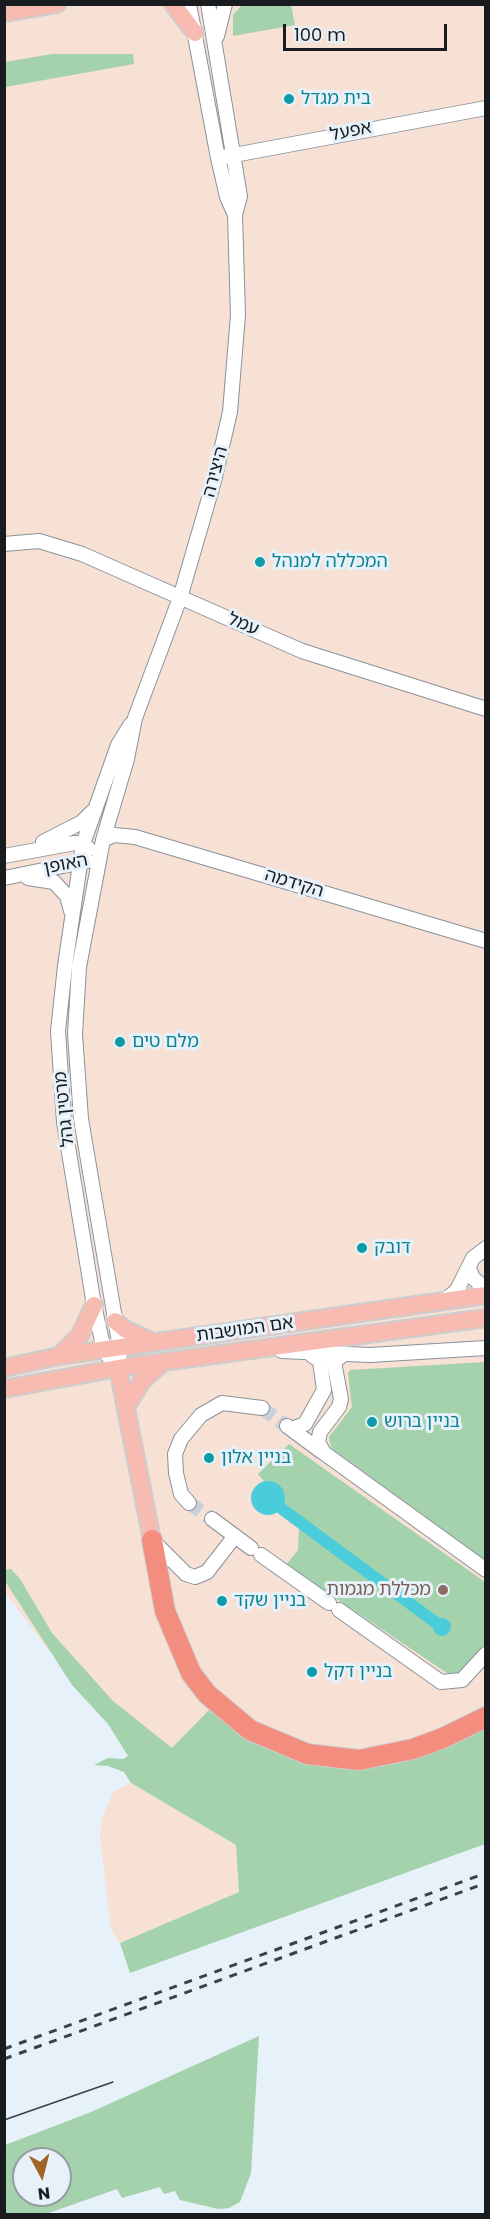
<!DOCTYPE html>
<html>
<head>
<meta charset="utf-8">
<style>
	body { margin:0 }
	#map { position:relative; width:490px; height:2219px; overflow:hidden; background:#e7f1fa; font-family:Poppins,sans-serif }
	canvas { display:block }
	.frame { position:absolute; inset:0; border:6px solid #191c1f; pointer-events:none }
	.north { position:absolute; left:12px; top:2147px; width:60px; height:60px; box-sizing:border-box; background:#e7f1fa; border:2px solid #959ca2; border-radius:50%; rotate:173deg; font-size:16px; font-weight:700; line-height:24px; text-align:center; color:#191c1f }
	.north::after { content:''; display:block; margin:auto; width:21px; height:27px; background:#a06427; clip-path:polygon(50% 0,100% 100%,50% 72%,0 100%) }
	.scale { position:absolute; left:283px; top:24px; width:164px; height:27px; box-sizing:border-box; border:3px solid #191c1f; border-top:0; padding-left:8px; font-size:18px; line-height:21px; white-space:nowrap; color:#191c1f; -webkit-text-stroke:4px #e7f1fa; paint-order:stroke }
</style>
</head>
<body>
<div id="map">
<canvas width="490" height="2219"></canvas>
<div class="frame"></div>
<div class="north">N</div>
<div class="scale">100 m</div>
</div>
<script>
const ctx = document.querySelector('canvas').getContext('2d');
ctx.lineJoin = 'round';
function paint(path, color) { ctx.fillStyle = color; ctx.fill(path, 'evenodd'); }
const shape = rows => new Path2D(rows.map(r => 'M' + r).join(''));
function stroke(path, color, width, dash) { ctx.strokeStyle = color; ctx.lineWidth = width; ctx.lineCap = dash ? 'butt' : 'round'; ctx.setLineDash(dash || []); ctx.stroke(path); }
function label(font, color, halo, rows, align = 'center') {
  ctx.font = font + ' Poppins,"Noto Sans Hebrew",sans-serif'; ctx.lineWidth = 6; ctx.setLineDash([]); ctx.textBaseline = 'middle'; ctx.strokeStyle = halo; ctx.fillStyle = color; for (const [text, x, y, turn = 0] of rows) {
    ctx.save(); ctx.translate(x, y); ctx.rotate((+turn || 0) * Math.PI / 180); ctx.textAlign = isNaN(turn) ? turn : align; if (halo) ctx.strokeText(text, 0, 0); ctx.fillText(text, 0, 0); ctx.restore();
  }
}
paint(shape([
	[4,5,485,5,486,1744,416,1775,167,1757,107,1708,47,1648,5,1592],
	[131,1783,236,1845,239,1892,120,1943,111,1930,100,1838,101,1821,113,1792]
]), '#f7e0d4');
paint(shape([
	[242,5,291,5,295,25,233,36,233,15],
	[52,54,133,54,134,64,5,87,5,62],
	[485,1362,486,1362,485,1560,331,1448,329,1437,352,1407,348,1374,350,1370],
	[289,1444,485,1582,485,1644,462,1672,450,1675,286,1565,298,1550,299,1525,258,1474],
	[11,1569,20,1579,52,1633,113,1701,172,1748,210,1709,247,1739,289,1757,338,1768,373,1765,485,1724,485,1844,130,1973,120,1943,239,1892,236,1845,131,1783,124,1772,108,1766,94,1765,108,1758,123,1759,128,1756,108,1724,72,1685,5,1581,4,1570],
	[259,2036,251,2173,240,2202,229,2208,218,2209,180,2200,175,2191,164,2194,160,2187,122,2198,117,2189,46,2214,5,2214,5,2145,91,2112],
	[24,2159,60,2159,60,2195,24,2195]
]), '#a4d2ac');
paint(shape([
	'251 1498a17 17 0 1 1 34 0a17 17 0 1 1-34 0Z',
	'433 1627a9 9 0 1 1 18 0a9 9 0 1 1-18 0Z'
]), '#4bccda');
stroke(shape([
	[282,1509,435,1622]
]), '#4bccda', 12);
stroke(shape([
	[262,1408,285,1425],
	[189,1503,212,1519]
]), '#c8d1d9', 14, [14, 7]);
const minor = shape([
	[189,4,218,158,227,197,235,215],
	[217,36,225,4],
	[218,158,486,108],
	[4,544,39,541,82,554,302,651,486,709],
	[103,840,114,835,135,837,486,941],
	[43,842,82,822,92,812],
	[4,856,75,843,83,844,89,849],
	[4,878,88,861],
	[28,878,54,882,67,896,71,911],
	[469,1268,473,1278,486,1289],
	[444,1301,457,1290,473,1258,486,1248],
	[282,1351,370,1355,486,1348],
	[344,1354,334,1362,341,1399,339,1407,320,1432,318,1442,324,1453,486,1570],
	[109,1357,104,1350,94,1305,64,1122,58,1031,65,966,83,844,118,745,131,724],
	[118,1368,120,1348,81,1119,75,1034,79,967,103,840,127,759,135,718,180,598,214,481,230,412,238,315,235,215,240,196,208,4],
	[287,1426,322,1452],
	[291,1429,305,1424,324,1390,320,1361,307,1352],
	[189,1503,181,1494,176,1473,175,1454,181,1439,201,1415,222,1403,262,1408],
	[212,1519,251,1548],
	[153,1541,186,1574,195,1577,207,1572,235,1536],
	[261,1555,329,1603],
	[339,1610,441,1682,462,1680,486,1654]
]);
const major = shape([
	[173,4,195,33],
	[4,13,57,4],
	[115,1321,126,1330,153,1342],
	[59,1356,80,1335,94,1305],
	[4,1368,59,1356,486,1295],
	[118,1368,152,1540],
	[4,1389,118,1368,486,1318],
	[126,1407,142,1381,163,1362]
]);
const highway = shape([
	[152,1540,165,1611,191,1673,207,1694,250,1730,307,1754,359,1760,413,1749,443,1738,486,1717]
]);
stroke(minor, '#8a929a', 16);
stroke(major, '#cccdce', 20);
stroke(highway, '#cccdce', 22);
stroke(minor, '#fff', 14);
stroke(major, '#f8bbb2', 16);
stroke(highway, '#f38e7f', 20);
stroke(shape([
	[4,2120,113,2082]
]), '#3d4145', 1.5);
stroke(shape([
	[4,2049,486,1873],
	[4,2059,486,1883]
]), '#3d4145', 3, [8, 8]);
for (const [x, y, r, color] of [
	[289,99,6,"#0f9aa8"],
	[260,562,6,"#0f9aa8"],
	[120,1042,6,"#0f9aa8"],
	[362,1248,6,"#0f9aa8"],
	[372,1422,6,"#0f9aa8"],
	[209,1458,6,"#0f9aa8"],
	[443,1590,6,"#8d6e63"],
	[222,1601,6,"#0f9aa8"],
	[312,1672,6,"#0f9aa8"]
]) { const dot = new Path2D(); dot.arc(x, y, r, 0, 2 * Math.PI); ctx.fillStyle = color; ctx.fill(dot); stroke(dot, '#e7f1fa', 2); }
label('18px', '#0d838f', '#e7f1fa', [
	["בית מגדל",301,99],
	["המכללה למנהל",272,562],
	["מלם טים",132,1042],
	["דובק",374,1248],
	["בניין ברוש",384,1422],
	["בניין אלון",221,1458],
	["בניין שקד",234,1601],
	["בניין דקל",324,1672]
], 'left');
label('18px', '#191c1f', '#e7f1fa', [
	["אפעל",351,132,-11],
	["היצירה",216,472,-75],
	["עמל",243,625,23],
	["האופן",66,865,-11],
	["הקידמה",294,884,17],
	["מרטין גהל",65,1109,-96],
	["אם המושבות",245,1330,-8]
]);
label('18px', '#785e54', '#e7f1fa', [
	["מכללת מגמות",431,1590]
], 'right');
</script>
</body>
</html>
